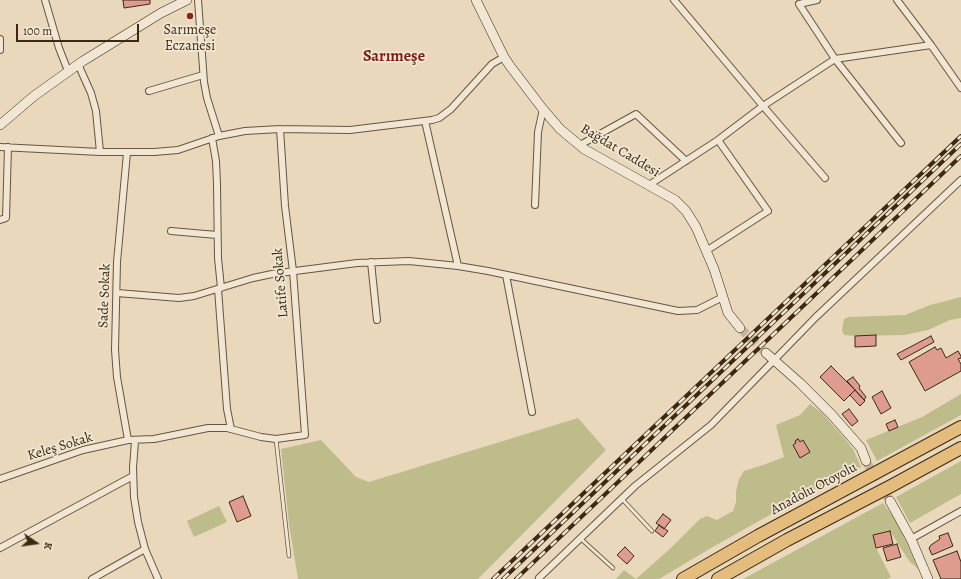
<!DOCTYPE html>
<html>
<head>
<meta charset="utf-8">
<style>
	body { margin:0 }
	#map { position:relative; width:961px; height:579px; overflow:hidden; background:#e9d8bb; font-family:Alegreya,serif }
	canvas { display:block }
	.north { position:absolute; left:16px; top:523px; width:40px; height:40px; -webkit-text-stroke:3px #f1e6d3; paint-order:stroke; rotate:103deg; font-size:11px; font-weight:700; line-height:16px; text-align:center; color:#3c2912 }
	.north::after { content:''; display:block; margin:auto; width:14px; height:18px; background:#3c2912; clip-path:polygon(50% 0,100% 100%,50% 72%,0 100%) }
	.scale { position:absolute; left:16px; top:24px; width:123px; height:18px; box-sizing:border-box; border:2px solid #3c2912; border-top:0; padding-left:5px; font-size:12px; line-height:14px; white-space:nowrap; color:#3c2912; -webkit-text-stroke:3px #f1e6d3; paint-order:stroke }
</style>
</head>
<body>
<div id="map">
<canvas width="961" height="579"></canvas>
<div class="north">K</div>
<div class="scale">100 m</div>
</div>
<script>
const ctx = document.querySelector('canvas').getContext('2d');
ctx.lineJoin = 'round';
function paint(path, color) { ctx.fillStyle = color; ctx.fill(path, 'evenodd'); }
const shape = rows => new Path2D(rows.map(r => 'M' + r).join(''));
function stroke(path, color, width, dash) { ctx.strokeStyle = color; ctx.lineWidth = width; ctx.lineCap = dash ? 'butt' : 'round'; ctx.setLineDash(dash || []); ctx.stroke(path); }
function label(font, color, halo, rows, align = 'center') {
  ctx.font = font + ' Alegreya,serif'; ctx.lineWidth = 3.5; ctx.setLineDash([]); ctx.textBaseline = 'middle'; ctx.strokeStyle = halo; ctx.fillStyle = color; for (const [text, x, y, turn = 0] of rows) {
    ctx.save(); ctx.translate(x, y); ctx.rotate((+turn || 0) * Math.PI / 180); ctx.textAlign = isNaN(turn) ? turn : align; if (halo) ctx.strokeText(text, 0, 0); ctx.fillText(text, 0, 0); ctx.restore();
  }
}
paint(shape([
	[961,297,961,318,950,320,928,330,904,335,855,336,844,335,842,330,844,319,849,317,905,315,930,305],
	[961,394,961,415,877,461,866,440,922,417],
	[810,404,822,413,840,433,853,449,861,467,798,499,711,548,659,579,616,579,624,570,636,579,673,546,700,519,707,516,717,520,733,511,736,502,736,491,739,479,744,471,766,464,784,457,776,425,800,415],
	[578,418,606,450,478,579,298,579,289,524,281,449,321,440,356,477,369,482],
	[961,461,961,494,910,523,896,497],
	[883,503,898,523,918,569,909,561,890,531,873,535,876,548,891,577,887,579,743,579],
	[219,506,227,522,194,537,187,521]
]), '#bebc8b');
const building = shape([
	[123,0,150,0,150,4,124,8,123,0],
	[876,335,876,346,855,347,855,336,876,335],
	[931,336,934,342,901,360,897,354,931,336],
	[935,347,937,350,941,348,946,358,958,351,961,356,961,358,958,359,961,364,961,371,925,391,909,362,935,347],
	[831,366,855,390,844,401,820,377,831,366],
	[853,377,860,386,859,388,866,397,864,400,847,381,853,377],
	[855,390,865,401,860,406,850,395,855,390],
	[882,391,891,408,881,414,872,397,882,391],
	[849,409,858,421,852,426,842,414,849,409],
	[895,420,898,427,889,431,886,424,895,420],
	[798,439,800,442,803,440,810,452,800,458,793,445,796,443,795,441,798,439],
	[243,496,251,516,237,522,229,502,243,496],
	[663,514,671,520,664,529,656,523,663,514],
	[659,525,668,531,663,537,655,531,659,525],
	[890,531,893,544,876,548,873,535,890,531],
	[948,533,953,546,932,555,929,548,931,545,940,539,939,536,948,533],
	[897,544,901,557,887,561,883,548,897,544],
	[625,547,634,556,627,564,617,555,625,547],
	[957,551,961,562,961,579,941,579,933,560,957,551]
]);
paint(building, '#dd9c8e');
stroke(building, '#3c2912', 1);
stroke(shape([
	[740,328,766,353],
	[866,461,890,501]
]), '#c6b599', 9, [9, 4.5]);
const lane = shape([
	[276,439,289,556],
	[621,498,652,531],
	[581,539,613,568]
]);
const street = shape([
	[45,0,59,48,68,71],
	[198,0,204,82,207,98,219,136],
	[674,0,763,106,825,178],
	[817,0,799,4,835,59,931,45],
	[897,0,931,45,961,88],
	[0,39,0,50],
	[78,64,91,93,96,111,100,152],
	[149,91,203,75],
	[425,121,458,266],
	[212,138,216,161,217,184,218,258,221,288],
	[580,145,636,114,686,161],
	[0,147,100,152,154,152,178,150,219,136,245,131,280,129,350,130,432,120,439,118,451,109,492,64,504,57],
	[127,153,117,262,115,350,117,377,128,440],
	[649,185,718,140,763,106,835,59,901,143],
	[535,205,538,132,543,109],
	[0,220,6,218,8,147],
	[171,231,217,235],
	[706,251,768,211,718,140],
	[371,262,377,320],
	[506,275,532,412],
	[218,289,227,409,231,429],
	[117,293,179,298,194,296,253,278,272,274,357,263,409,261,458,266,488,271,678,311,697,310,723,297],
	[135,441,133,468,134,497,138,522,145,549],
	[0,479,83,450,128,440,154,439,208,428,227,428,261,437,276,439,305,435,293,271,285,206,280,129],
	[911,539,961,511],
	[0,548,133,476],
	[539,578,635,486,711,425,816,317,961,180],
	[92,579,145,549,158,579]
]);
const secondary = shape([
	[476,0,504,57,510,66,542,108,560,129,584,149,675,200,686,211,696,227,714,269,728,313,740,328],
	[0,125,34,96,83,61,161,13,187,0],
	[766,353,800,383,832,415,861,448,866,461],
	[890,501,911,539,928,579]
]);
const highway = shape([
	[683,579,758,536,961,427],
	[718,579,787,540,891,486,961,448]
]);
stroke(lane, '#67553c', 4.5);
stroke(street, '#67553c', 8);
stroke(secondary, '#3c2912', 10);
stroke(highway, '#3c2912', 14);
stroke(lane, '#f1e6d3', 3);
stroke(street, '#f1e6d3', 6);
stroke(secondary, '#f1e6d3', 9);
stroke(highway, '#e4bc7e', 12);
const rail = shape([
	[493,579,961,136],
	[503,579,961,144],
	[516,579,961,156]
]);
stroke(rail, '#3c2912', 4);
stroke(rail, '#f1e6d3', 2.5, [8]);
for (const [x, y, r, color] of [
	[190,16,4,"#8f2418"]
]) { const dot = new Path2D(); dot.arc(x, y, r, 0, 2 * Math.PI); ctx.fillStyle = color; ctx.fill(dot); stroke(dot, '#f1e6d3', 1.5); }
label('14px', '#3c2912', '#f1e6d3', [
	["Sarımeşe",190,31],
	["Eczanesi",190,47]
]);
label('14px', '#3c2912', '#f1e6d3', [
	["Bağdat Caddesi",620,151,31],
	["Latife Sokak",281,283,-95],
	["Sade Sokak",105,296,-88],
	["Keleş Sokak",60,447,-17],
	["Anadolu Otoyolu",814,489,-28]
]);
label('bold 16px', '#7a1f14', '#f1e6d3', [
	["Sarımeşe",394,57]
]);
</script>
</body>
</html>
